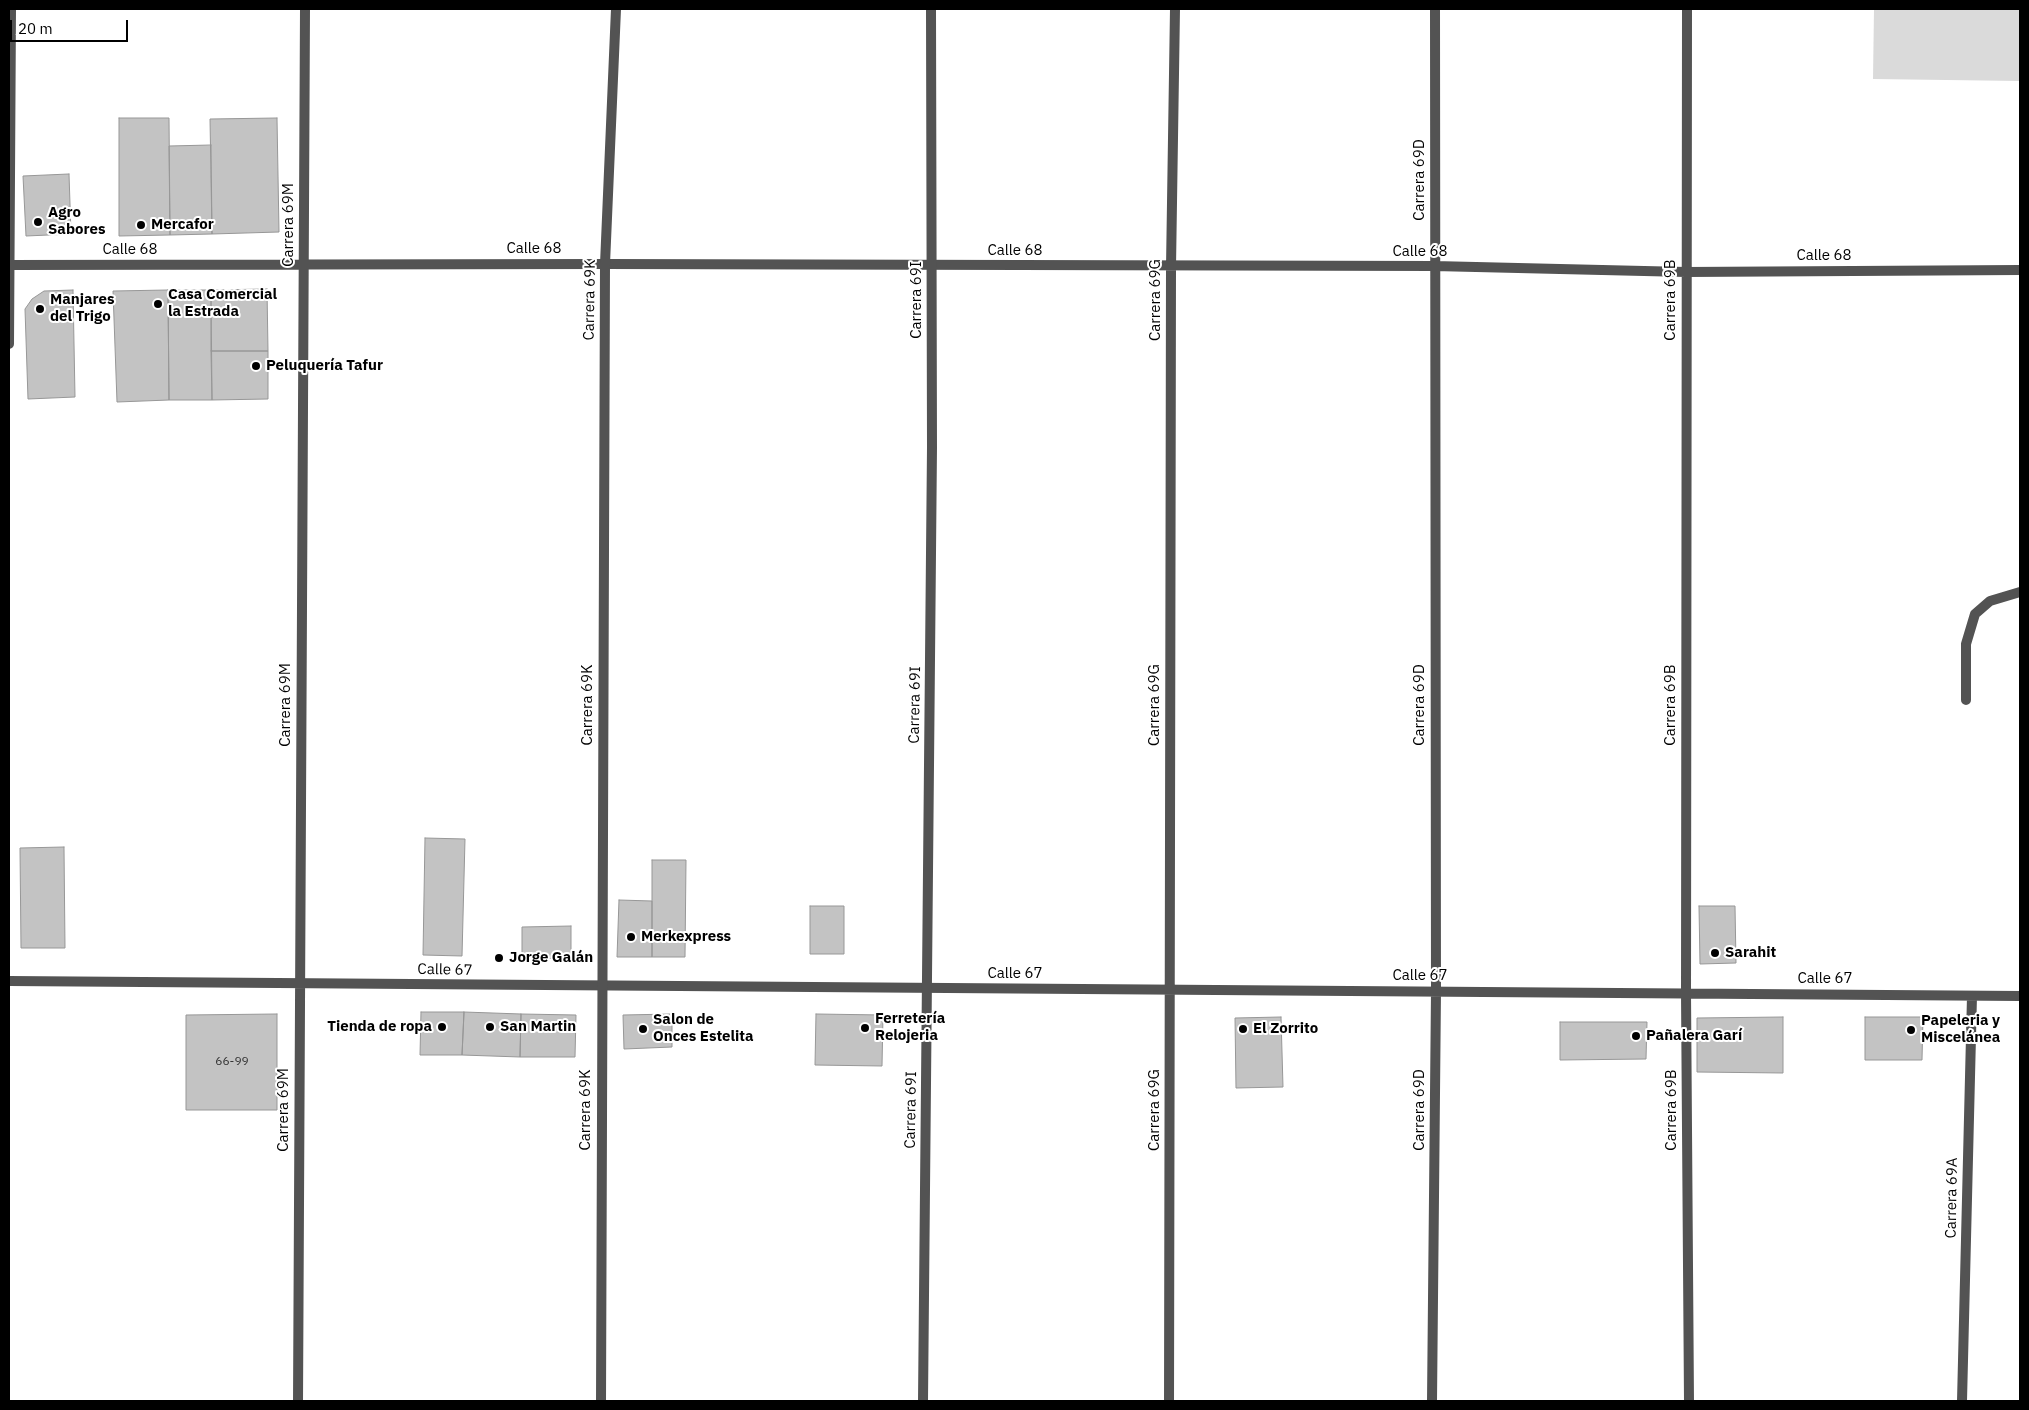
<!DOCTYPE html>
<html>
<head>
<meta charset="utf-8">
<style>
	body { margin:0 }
	#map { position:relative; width:2029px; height:1410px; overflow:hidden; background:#fff; font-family:"IBM Plex Sans",sans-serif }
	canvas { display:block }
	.frame { position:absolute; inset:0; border:10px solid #000; pointer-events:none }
	.scale { position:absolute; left:10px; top:20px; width:118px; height:22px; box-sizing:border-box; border:2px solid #000; border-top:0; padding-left:6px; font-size:15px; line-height:18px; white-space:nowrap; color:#000; -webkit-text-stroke:4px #fff; paint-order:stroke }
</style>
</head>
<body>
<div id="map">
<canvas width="2029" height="1410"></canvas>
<div class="frame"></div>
<div class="scale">20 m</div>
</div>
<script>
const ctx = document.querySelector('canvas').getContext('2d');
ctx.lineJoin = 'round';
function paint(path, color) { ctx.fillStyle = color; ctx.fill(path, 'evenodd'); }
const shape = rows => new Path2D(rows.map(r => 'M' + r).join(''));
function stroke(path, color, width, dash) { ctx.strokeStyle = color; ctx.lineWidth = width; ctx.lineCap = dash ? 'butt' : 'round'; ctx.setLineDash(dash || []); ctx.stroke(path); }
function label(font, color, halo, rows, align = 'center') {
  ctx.font = font + ' "IBM Plex Sans",sans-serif'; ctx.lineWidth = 4; ctx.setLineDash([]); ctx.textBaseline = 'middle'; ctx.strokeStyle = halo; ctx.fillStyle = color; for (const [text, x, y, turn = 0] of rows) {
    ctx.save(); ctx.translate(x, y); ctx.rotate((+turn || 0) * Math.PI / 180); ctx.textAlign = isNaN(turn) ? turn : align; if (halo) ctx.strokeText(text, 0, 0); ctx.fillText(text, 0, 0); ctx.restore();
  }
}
paint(shape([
	[1874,9,2020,9,2020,81,1873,79]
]), '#dadada');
const building = shape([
	[119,118,169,118,170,235,119,236,119,118],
	[277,118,279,232,212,234,210,119,277,118],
	[211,145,212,234,170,235,169,146,211,145],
	[69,174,71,234,26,236,23,176,69,174],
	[267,289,268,351,211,351,211,290,267,289],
	[73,290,75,397,28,399,25,309,32,299,44,291,73,290],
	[168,290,169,400,117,402,113,291,168,290],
	[168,290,211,290,212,400,169,400,168,290],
	[211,351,268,351,268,399,212,400,211,351],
	[425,838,465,839,462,956,423,955,425,838],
	[64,847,65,948,21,948,20,848,64,847],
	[652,860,686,860,685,957,652,957,652,860],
	[619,900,652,901,652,957,617,957,619,900],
	[810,906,844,906,844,954,810,954,810,906],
	[1699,906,1735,906,1736,963,1700,964,1699,906],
	[571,926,571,958,522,959,522,927,571,926],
	[421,1012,464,1012,462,1055,420,1055,421,1012],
	[464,1012,521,1014,520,1057,462,1055,464,1012],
	[277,1014,277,1110,186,1110,186,1015,277,1014],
	[521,1014,576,1015,575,1057,520,1057,521,1014],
	[672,1014,672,1047,624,1049,623,1015,672,1014],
	[816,1014,883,1015,882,1066,815,1065,816,1014],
	[1281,1017,1283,1087,1236,1088,1235,1018,1281,1017],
	[1783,1017,1783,1073,1697,1072,1697,1018,1783,1017],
	[1865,1017,1923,1017,1922,1060,1865,1060,1865,1017],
	[1560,1022,1647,1022,1646,1059,1560,1060,1560,1022]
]);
paint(building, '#c3c3c3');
stroke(building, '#979797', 1);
stroke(shape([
	[1966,700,1966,644,1975,614,1990,601,2020,592]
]), '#535353', 10);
stroke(shape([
	[1687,9,1686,993,1689,1401],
	[9,265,605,264,1434,266,1686,272,2020,270],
	[9,344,11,9],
	[9,981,2020,996],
	[298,1401,305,9],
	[1169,1401,1171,267,1175,9],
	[1432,1401,1436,991,1435,9],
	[1962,1401,1972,996]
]), '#535353', 10);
stroke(shape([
	[601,1401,605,264,616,9],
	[923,1401,932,447,931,9]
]), '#535353', 10);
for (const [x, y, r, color] of [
	[38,222,5,"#000"],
	[141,225,5,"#000"],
	[158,304,5,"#000"],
	[40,309,5,"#000"],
	[256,366,5,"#000"],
	[631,937,5,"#000"],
	[1715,953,5,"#000"],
	[499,958,5,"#000"],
	[442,1027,5,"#000"],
	[490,1027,5,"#000"],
	[865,1028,5,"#000"],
	[643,1029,5,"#000"],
	[1243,1029,5,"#000"],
	[1911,1030,5,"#000"],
	[1636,1036,5,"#000"]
]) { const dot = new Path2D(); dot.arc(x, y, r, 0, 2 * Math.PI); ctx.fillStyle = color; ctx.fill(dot); stroke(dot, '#fff', 2); }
label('12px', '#313131', null, [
	["66-99",232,1062]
]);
label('15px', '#000', '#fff', [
	["Carrera 69D",1420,180,-90],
	["Carrera 69M",289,225,-90],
	["Calle 68",534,249],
	["Calle 68",130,250],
	["Calle 68",1015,251],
	["Calle 68",1420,252],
	["Calle 68",1824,256],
	["Carrera 69K",590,300,-89],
	["Carrera 69I",917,300,-90],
	["Carrera 69G",1156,300,-90],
	["Carrera 69B",1671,300,-90],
	["Carrera 69M",286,705,-90],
	["Carrera 69K",588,705,-90],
	["Carrera 69I",915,705,-89],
	["Carrera 69G",1155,705,-90],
	["Carrera 69D",1420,705,-90],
	["Carrera 69B",1671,705,-90],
	["Calle 67",445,970,1],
	["Calle 67",1015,974],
	["Calle 67",1420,976],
	["Calle 67",1825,979],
	["Carrera 69M",284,1110,-90],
	["Carrera 69K",586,1110,-90],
	["Carrera 69I",911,1110,-89],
	["Carrera 69G",1155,1110,-90],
	["Carrera 69D",1420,1110,-90],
	["Carrera 69B",1672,1110,-90],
	["Carrera 69A",1952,1198,-89]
]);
label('bold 15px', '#000', '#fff', [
	["Agro",48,213],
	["Sabores",48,230],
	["Mercafor",151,225],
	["Casa Comercial",168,295],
	["la Estrada",168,312],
	["Manjares",50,300],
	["del Trigo",50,317],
	["Peluquería Tafur",266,366],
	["Merkexpress",641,937],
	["Sarahit",1725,953],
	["Jorge Galán",509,958],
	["Ferretería",875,1019],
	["Relojeria",875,1036],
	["Salon de",653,1020],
	["Onces Estelita",653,1037],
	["Papeleria y",1921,1021],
	["Miscelánea",1921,1038],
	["Tienda de ropa",432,1027,"right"],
	["San Martin",500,1027],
	["El Zorrito",1253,1029],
	["Pañalera Garí",1646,1036]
], 'left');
</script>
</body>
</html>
